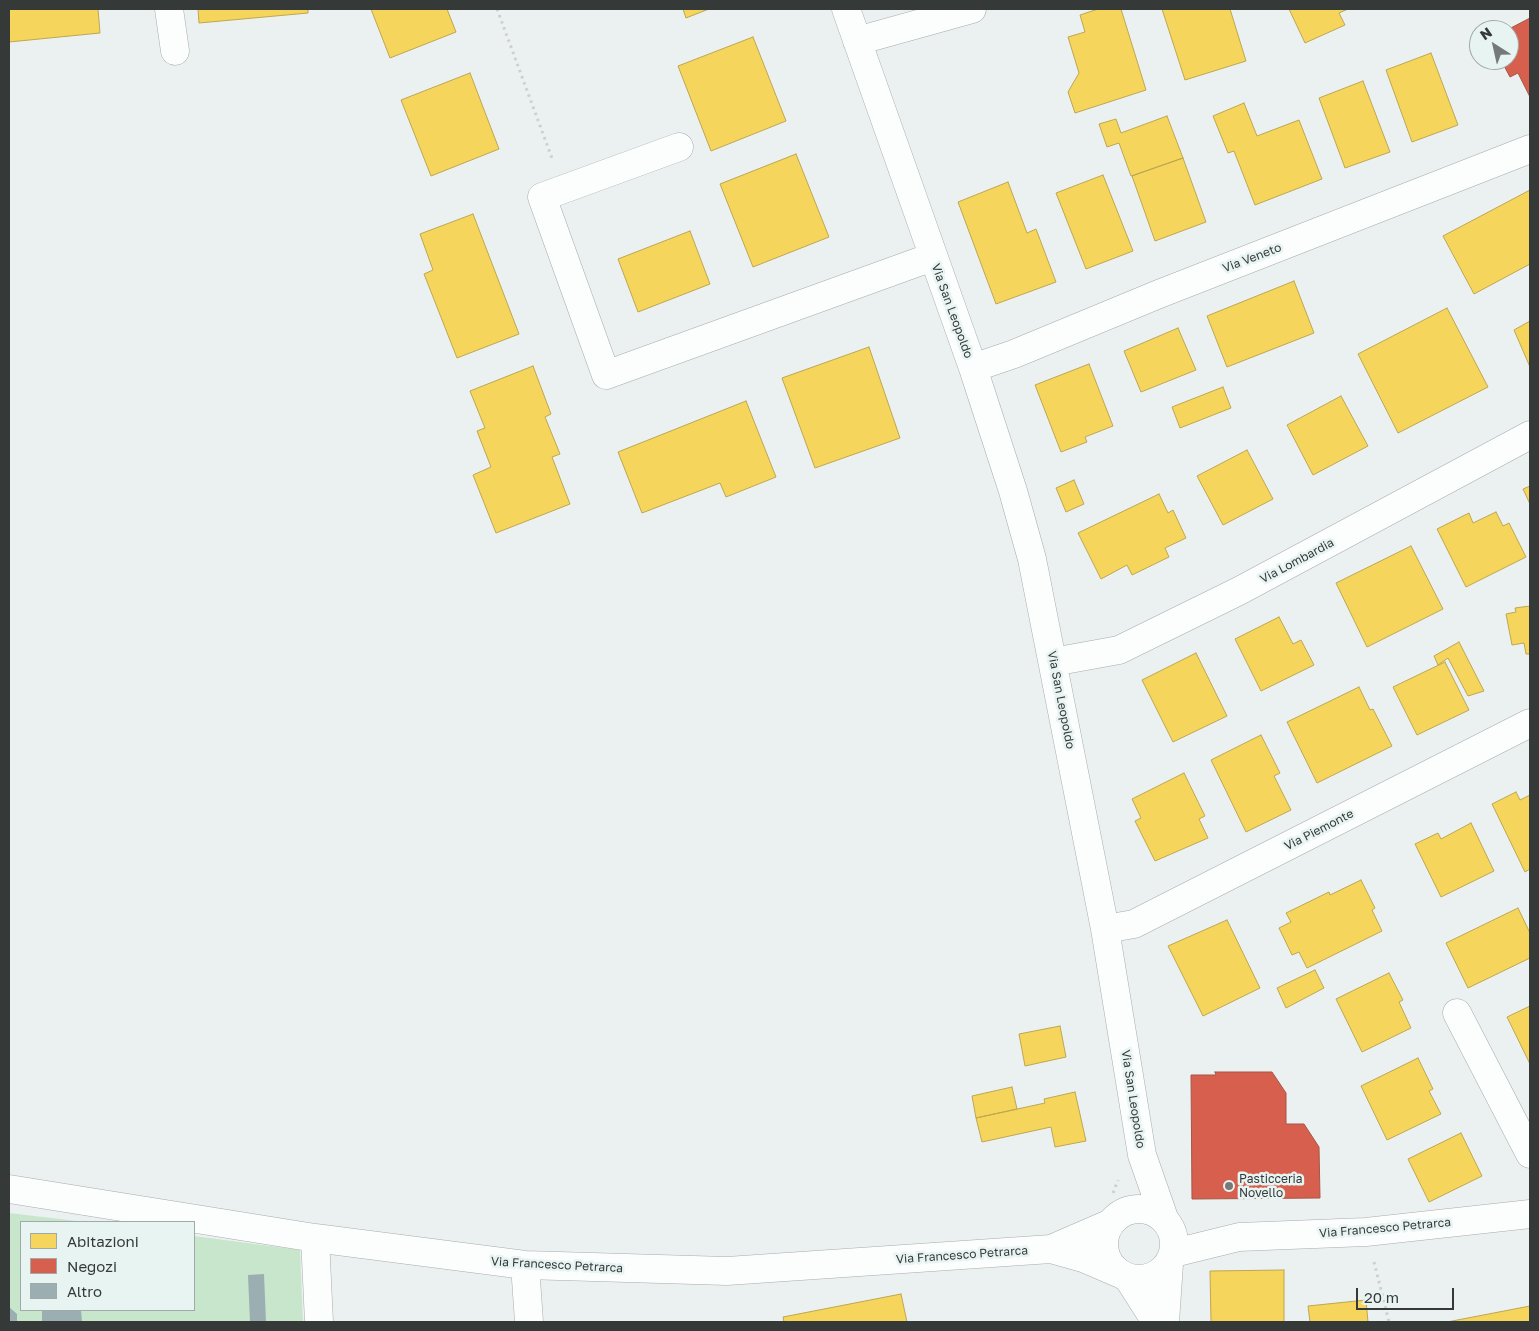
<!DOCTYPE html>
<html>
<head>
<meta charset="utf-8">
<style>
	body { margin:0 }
	#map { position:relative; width:1539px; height:1331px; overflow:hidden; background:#ebf1f0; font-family:"Golos Text",sans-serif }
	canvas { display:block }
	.frame { position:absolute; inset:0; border:10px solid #353a39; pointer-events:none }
	.legend { position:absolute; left:20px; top:1221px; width:175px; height:90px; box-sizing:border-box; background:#e8f4f2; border:1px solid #a0aaa8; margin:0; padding:6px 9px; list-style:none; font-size:15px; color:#353a39 }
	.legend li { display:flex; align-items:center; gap:10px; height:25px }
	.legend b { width:25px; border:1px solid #a0aaa8 }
	.north { position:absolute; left:1469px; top:20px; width:50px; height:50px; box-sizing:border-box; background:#e8f4f2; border:1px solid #a0aaa8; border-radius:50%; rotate:325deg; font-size:14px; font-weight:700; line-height:20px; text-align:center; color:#353a39 }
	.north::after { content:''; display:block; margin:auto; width:18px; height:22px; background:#757a79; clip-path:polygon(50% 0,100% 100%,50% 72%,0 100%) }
	.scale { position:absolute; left:1356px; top:1288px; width:98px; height:22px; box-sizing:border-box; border:2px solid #353a39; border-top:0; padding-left:6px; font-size:15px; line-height:18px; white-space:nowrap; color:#353a39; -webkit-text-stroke:4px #e8f4f2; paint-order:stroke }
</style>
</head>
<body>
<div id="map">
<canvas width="1539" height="1331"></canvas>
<div class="frame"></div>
<ul class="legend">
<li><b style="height:14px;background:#f6d55c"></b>Abitazioni</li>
<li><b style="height:14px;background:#d6604d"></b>Negozi</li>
<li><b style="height:14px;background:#9baeb1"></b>Altro</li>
</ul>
<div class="north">N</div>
<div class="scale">20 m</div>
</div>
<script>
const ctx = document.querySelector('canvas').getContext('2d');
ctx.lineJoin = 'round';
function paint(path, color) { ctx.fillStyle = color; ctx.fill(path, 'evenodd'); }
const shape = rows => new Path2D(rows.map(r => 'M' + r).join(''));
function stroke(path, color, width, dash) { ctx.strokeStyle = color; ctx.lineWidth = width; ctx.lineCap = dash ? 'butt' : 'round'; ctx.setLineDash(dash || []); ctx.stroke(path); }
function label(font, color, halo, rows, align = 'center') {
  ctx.font = font + ' "Golos Text",sans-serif'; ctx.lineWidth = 5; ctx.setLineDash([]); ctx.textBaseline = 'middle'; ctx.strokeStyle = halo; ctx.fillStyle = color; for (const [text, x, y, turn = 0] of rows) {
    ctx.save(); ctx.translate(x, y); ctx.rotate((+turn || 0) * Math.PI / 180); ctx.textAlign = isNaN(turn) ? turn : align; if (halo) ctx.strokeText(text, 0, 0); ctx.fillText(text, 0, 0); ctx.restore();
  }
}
paint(shape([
	[9,1213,85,1222,21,1222,21,1310,194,1310,194,1236,300,1250,303,1322,9,1322]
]), '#c8e6cc');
const homes = shape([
	[9,9,98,9,100,33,9,42,9,9],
	[198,9,308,9,308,13,199,23,198,9],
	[371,9,447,9,456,32,390,58,371,9],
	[683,9,709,9,686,18,683,9],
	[1098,9,1121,9,1146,90,1075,113,1068,92,1079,73,1068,37,1085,32,1080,15,1098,9],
	[1162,9,1230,9,1246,61,1185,80,1162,9],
	[1289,9,1348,9,1339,13,1345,25,1305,43,1289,9],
	[753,37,786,121,711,151,678,66,753,37],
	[1431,53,1458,125,1412,142,1386,70,1431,53],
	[470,73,499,149,431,176,401,100,470,73],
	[1363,81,1390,152,1345,168,1319,98,1363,81],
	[1244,103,1257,136,1299,120,1322,179,1255,205,1234,151,1228,153,1213,116,1244,103],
	[1167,116,1183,158,1131,176,1119,143,1107,147,1099,124,1116,119,1121,133,1167,116],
	[796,154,829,237,753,267,720,184,796,154],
	[1183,158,1206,222,1155,241,1132,176,1183,158],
	[1103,175,1133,251,1086,269,1056,193,1103,175],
	[1008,182,1027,233,1036,229,1056,282,996,304,958,202,1008,182],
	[1530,190,1530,264,1474,294,1443,236,1530,190],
	[473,214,519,334,457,358,424,274,433,270,420,234,473,214],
	[690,231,710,284,638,312,618,259,690,231],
	[1294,281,1314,333,1227,367,1207,316,1294,281],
	[1447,308,1488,387,1398,433,1358,354,1447,308],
	[1530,321,1530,367,1514,330,1530,321],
	[1178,328,1196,370,1141,392,1124,351,1178,328],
	[869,347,900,438,815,468,782,378,869,347],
	[1089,364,1113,426,1085,437,1087,442,1061,452,1035,385,1089,364],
	[533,366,551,414,545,417,560,454,552,457,570,504,496,533,473,475,491,467,477,431,485,428,470,391,533,366],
	[1223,387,1231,408,1180,428,1172,407,1223,387],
	[1341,396,1368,446,1313,475,1287,425,1341,396],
	[746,401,776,477,726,497,720,483,642,513,618,452,746,401],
	[1247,450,1273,499,1223,525,1197,476,1247,450],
	[1074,480,1084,504,1066,512,1056,488,1074,480],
	[1530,486,1530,504,1523,489,1530,486],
	[1159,494,1168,513,1173,510,1186,538,1165,548,1169,557,1132,575,1127,565,1101,579,1078,533,1159,494],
	[1496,512,1503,526,1509,523,1526,557,1466,587,1437,529,1469,513,1473,523,1496,512],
	[1411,546,1443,609,1367,647,1336,583,1411,546],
	[1530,606,1530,654,1526,654,1524,643,1512,645,1506,614,1516,612,1515,608,1530,606],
	[1279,617,1293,644,1301,640,1314,665,1261,691,1235,639,1279,617],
	[1459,642,1484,691,1468,696,1448,658,1438,665,1434,656,1459,642],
	[1196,653,1227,716,1173,742,1142,680,1196,653],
	[1445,662,1469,710,1417,735,1393,687,1445,662],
	[1359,687,1370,710,1373,709,1392,746,1317,783,1287,722,1359,687],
	[1261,735,1280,773,1274,776,1291,810,1246,832,1211,760,1261,735],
	[1184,773,1205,816,1199,819,1208,838,1155,861,1135,821,1141,818,1132,799,1184,773],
	[1516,792,1520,800,1530,795,1530,869,1525,872,1492,804,1516,792],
	[1471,823,1494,871,1441,897,1415,844,1438,833,1441,839,1471,823],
	[1361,880,1375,908,1372,910,1382,931,1307,968,1299,952,1292,955,1279,928,1291,922,1286,913,1329,892,1330,895,1361,880],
	[1518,908,1530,933,1530,958,1468,988,1446,943,1518,908],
	[1227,920,1260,988,1203,1016,1168,946,1227,920],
	[1315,970,1324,988,1286,1008,1277,988,1315,970],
	[1389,973,1403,1000,1399,1002,1411,1028,1362,1052,1336,999,1389,973],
	[1530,1006,1530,1064,1507,1017,1530,1006],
	[1060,1026,1066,1057,1025,1066,1019,1034,1060,1026],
	[1418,1058,1433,1089,1429,1091,1441,1114,1387,1140,1361,1086,1418,1058],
	[1012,1087,1017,1109,976,1118,972,1096,1012,1087],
	[1075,1092,1086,1141,1055,1147,1051,1127,982,1142,976,1118,1045,1103,1044,1099,1075,1092],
	[1461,1133,1482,1176,1429,1202,1408,1159,1461,1133],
	[1284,1270,1284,1322,1211,1322,1210,1271,1284,1270],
	[901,1294,907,1322,784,1322,783,1317,901,1294],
	[1366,1300,1368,1322,1310,1322,1308,1306,1366,1300],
	[1530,1306,1530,1322,1447,1322,1530,1306]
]);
paint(homes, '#f6d55c');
stroke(homes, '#bca652', 1);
const shops = shape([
	[1530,18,1530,97,1518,73,1510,77,1501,60,1509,60,1509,30,1507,30,1530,18],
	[1215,1072,1272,1072,1286,1093,1286,1124,1304,1124,1319,1147,1320,1198,1192,1199,1191,1075,1216,1075,1215,1072]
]);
paint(shops, '#d6604d');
stroke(shops, '#a65547', 1);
paint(shape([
	[264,1274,266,1322,250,1322,248,1275],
	[9,1307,17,1314,17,1322,9,1322],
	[42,1310,81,1310,82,1322,42,1322]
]), '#9baeb1');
const minor = shape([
	[169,9,175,51],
	[846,9,973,368,1013,491,1032,559,1105,929,1142,1155,1164,1218],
	[857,41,972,9],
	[679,147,542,197,606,375,932,257],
	[973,368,1014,354,1159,294,1530,149],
	[1053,662,1119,650,1239,591,1530,435],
	[1105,929,1134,924,1530,723],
	[1457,1013,1530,1154],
	[9,1189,315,1238,525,1265,727,1271,1051,1249,1111,1223],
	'1104 1244a35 35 0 1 1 70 0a35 35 0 1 1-70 0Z',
	[315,1238,319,1322],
	[1051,1249,1083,1258,1118,1273],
	[1174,1253,1239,1237,1366,1232,1530,1214],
	[525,1265,529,1322],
	[1128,1278,1156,1322],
	[1165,1322,1169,1264]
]);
stroke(minor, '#a7acab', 29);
stroke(shape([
	[497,9,553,161],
	[1113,1193,1118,1180],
	[1374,1262,1389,1322]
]), '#ced0cf', 3, [2.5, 4]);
stroke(minor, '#fcfdfd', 28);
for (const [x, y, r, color] of [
	[1229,1186,5,"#757a79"]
]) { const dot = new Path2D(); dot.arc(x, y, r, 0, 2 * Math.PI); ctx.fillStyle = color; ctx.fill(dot); stroke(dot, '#e8f4f2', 2); }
label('12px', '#353a39', '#e8f4f2', [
	["Via Veneto",1252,258,-21],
	["Via San Leopoldo",952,311,70],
	["Via Lombardia",1297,561,-28],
	["Via San Leopoldo",1061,700,79],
	["Via Piemonte",1319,830,-27],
	["Via San Leopoldo",1133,1099,81],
	["Via Francesco Petrarca",1385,1228,-5],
	["Via Francesco Petrarca",962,1255,-4],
	["Via Francesco Petrarca",557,1265,3]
]);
label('12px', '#353a39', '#e8f4f2', [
	["Pasticceria",1239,1179],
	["Novello",1239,1193]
], 'left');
</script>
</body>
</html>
